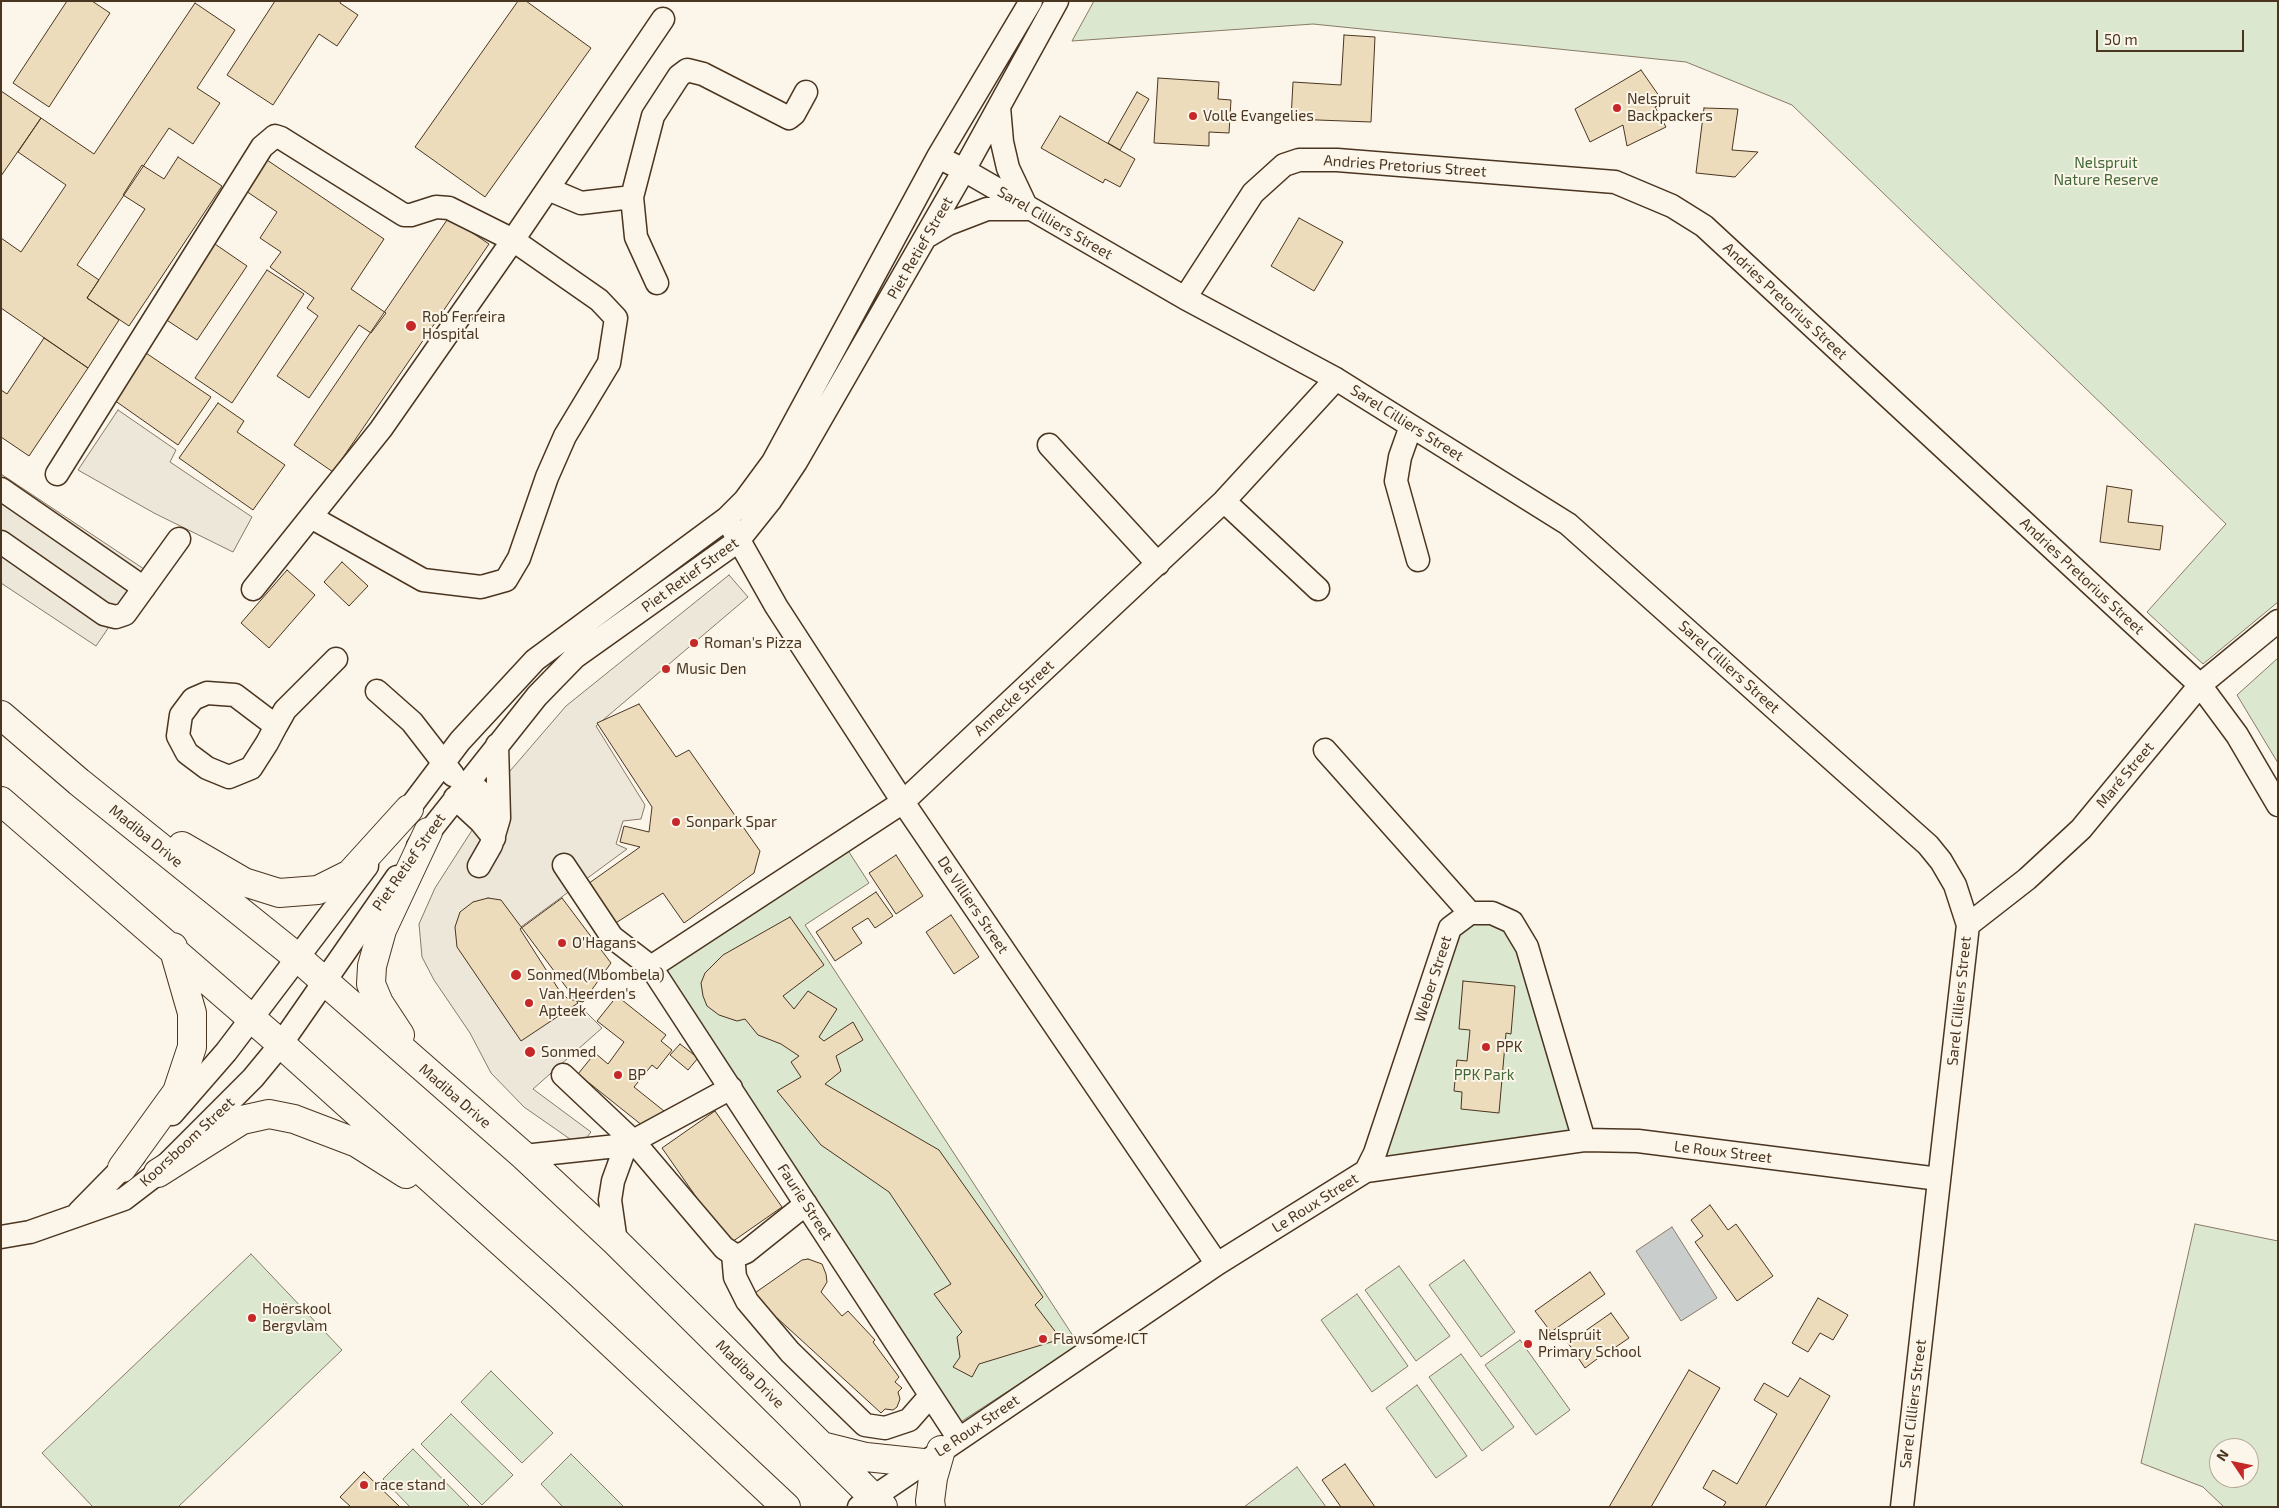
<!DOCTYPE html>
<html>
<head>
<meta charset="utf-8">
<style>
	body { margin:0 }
	#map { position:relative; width:2279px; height:1508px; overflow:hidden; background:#fbf6e9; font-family:"Exo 2",sans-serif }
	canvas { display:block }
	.frame { position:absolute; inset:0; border:2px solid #4a3520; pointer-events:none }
	.north { position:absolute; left:2209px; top:1438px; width:50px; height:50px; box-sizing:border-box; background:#fbf6e9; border:1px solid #b4a999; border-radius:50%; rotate:304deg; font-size:14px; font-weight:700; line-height:20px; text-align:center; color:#4a3520 }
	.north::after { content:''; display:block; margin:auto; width:18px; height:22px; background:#c62828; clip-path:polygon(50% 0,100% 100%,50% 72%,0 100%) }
	.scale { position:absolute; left:2096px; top:30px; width:148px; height:22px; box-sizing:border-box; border:2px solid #4a3520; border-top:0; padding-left:6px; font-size:15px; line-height:18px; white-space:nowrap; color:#4a3520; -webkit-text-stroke:4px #fbf6e9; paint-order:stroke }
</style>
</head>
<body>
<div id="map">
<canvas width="2279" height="1508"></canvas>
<div class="frame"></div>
<div class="north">N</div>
<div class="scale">50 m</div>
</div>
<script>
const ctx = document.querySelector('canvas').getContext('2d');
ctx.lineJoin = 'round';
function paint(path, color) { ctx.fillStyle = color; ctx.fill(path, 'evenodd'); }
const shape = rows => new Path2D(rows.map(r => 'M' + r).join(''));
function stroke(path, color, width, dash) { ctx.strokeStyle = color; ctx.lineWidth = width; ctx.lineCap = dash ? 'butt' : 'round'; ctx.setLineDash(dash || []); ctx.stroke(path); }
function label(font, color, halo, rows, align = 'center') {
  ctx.font = font + ' "Exo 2",sans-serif'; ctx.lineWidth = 4; ctx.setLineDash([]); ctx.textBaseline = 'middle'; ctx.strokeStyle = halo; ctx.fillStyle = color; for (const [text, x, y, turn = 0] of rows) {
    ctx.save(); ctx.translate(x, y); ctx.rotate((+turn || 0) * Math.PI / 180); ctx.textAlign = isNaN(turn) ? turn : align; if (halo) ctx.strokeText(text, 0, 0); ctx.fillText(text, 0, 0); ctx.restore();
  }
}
const green = shape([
	[1094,1,2278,1,2278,602,2203,664,2147,612,2226,524,1792,105,1686,62,1313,24,1072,41,1094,1],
	[2278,658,2278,763,2237,695,2278,658],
	[847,849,869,883,805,925,1079,1345,959,1423,664,968,847,849],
	[1472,914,1512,922,1584,1140,1366,1171,1450,928,1472,914],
	[2195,1224,2278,1241,2278,1507,2224,1507,2203,1487,2141,1463,2195,1224],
	[2219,1448,2249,1448,2249,1478,2219,1478,2219,1448],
	[251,1254,342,1350,178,1507,93,1507,42,1453,251,1254],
	[1464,1260,1515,1332,1481,1357,1429,1285,1464,1260],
	[1399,1266,1450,1336,1416,1361,1365,1290,1399,1266],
	[1357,1294,1408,1366,1372,1392,1321,1320,1357,1294],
	[1520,1340,1570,1410,1536,1435,1485,1365,1520,1340],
	[1461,1354,1514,1427,1482,1451,1429,1377,1461,1354],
	[491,1371,553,1433,522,1463,461,1402,491,1371],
	[1417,1385,1467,1456,1436,1478,1386,1408,1417,1385],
	[451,1414,513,1475,482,1505,421,1444,451,1414],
	[413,1449,470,1507,410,1507,383,1479,413,1449],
	[571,1454,624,1507,563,1507,541,1484,571,1454],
	[1297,1467,1326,1507,1244,1507,1297,1467]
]);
paint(green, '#dce7d0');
stroke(green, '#887966', 1);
const parking = shape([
	[118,410,176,450,170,462,252,517,233,552,154,513,78,470,118,410],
	[1,474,147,571,96,646,1,583,1,474],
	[729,575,748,597,596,726,645,805,641,819,623,821,616,844,627,849,510,935,565,1004,582,1008,602,1028,533,1089,591,1132,580,1146,524,1107,491,1073,470,1033,434,980,422,957,419,924,435,888,510,771,566,706,729,575]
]);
paint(parking, '#ede7d9');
stroke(parking, '#887966', 1);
const water = shape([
	[1672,1227,1717,1298,1681,1321,1636,1251,1672,1227]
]);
paint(water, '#c9cecd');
stroke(water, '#887966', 1);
const building = shape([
	[67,1,92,1,110,13,49,107,13,83,67,1],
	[275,1,341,1,340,3,358,15,337,46,319,34,273,105,227,75,275,1],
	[518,1,526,1,591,48,485,197,415,147,518,1],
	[195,3,235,30,197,88,220,103,193,144,169,128,77,265,99,280,87,298,119,320,88,368,1,308,1,238,21,252,66,185,18,152,41,118,94,154,195,3],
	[1344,35,1375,37,1371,122,1291,119,1293,82,1341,85,1344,35],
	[1641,70,1664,103,1655,107,1666,127,1627,146,1623,125,1590,142,1575,109,1641,70],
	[1158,78,1219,82,1218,99,1231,100,1229,133,1209,132,1209,146,1154,143,1158,78],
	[1,91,41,118,1,176,1,91],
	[1137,92,1149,99,1120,150,1108,143,1137,92],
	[1704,108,1738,109,1732,150,1758,152,1735,177,1696,173,1704,108],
	[1060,116,1135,159,1120,187,1105,179,1103,183,1041,148,1060,116],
	[178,157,222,186,129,326,87,298,145,209,123,195,142,165,164,179,178,157],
	[264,158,384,239,351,289,386,313,371,333,359,325,309,398,277,376,318,316,307,308,314,298,270,267,281,252,260,238,277,212,243,189,264,158],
	[449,217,489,244,333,472,294,445,449,217],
	[1299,218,1343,242,1314,291,1271,266,1299,218],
	[212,242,247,266,197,340,162,317,212,242],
	[267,270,304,294,232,403,195,378,267,270],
	[44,338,88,368,29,456,1,437,1,390,7,394,44,338],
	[146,353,211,397,178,445,114,400,146,353],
	[218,403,244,421,237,432,285,465,253,510,179,458,218,403],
	[2107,486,2132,490,2128,522,2163,526,2160,550,2100,542,2107,486],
	[342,562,368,586,349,606,324,582,342,562],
	[287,570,315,595,269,648,241,623,287,570],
	[639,704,676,757,689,750,760,851,754,873,684,923,663,893,614,924,585,886,640,847,620,842,624,826,649,832,652,807,597,723,639,704],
	[896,855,923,896,896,914,869,873,896,855],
	[876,892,893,916,875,928,868,918,852,928,862,943,835,961,816,932,876,892],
	[488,898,501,900,578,1003,521,1041,457,947,455,927,460,912,473,902,488,898],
	[562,898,611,963,583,1002,568,999,559,990,520,929,562,898],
	[951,915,979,957,954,974,926,932,951,915],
	[790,917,824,965,783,996,794,1009,808,991,837,1009,819,1037,824,1041,853,1022,863,1040,836,1056,841,1071,825,1084,939,1150,1043,1297,1035,1305,1061,1339,979,1364,972,1377,953,1367,960,1357,957,1337,962,1332,934,1294,951,1284,889,1192,821,1145,777,1091,801,1077,791,1062,799,1056,781,1044,758,1035,745,1019,737,1021,719,1015,707,1006,703,996,701,983,705,973,723,955,790,917],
	[1463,981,1515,986,1511,1034,1506,1033,1499,1113,1461,1109,1462,1092,1454,1091,1457,1060,1467,1061,1470,1030,1459,1029,1463,981],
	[617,996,666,1035,661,1041,672,1050,657,1069,652,1065,634,1087,664,1111,648,1130,578,1074,595,1053,608,1064,624,1042,597,1021,617,996],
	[680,1044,698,1058,688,1070,670,1055,680,1044],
	[715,1111,782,1207,729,1244,662,1148,715,1111],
	[1710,1205,1728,1230,1736,1224,1773,1276,1737,1301,1695,1242,1703,1236,1691,1220,1710,1205],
	[808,1259,822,1264,826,1274,827,1282,821,1292,842,1316,848,1311,875,1340,873,1342,899,1377,895,1382,902,1388,898,1392,900,1399,897,1407,893,1410,885,1409,881,1413,752,1295,802,1260,808,1259],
	[1590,1272,1605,1294,1551,1332,1535,1311,1590,1272],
	[1818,1298,1848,1315,1833,1340,1820,1333,1808,1352,1792,1343,1818,1298],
	[1611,1313,1629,1338,1610,1351,1608,1348,1604,1351,1605,1353,1585,1368,1568,1343,1611,1313],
	[1689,1370,1720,1388,1651,1507,1609,1507,1689,1370],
	[1800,1378,1830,1396,1765,1507,1723,1507,1726,1502,1703,1488,1713,1470,1737,1484,1777,1414,1754,1400,1764,1383,1788,1397,1800,1378],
	[1345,1464,1375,1507,1341,1507,1322,1480,1345,1464],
	[364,1472,400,1507,351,1507,340,1497,364,1472]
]);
paint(building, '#ecdcbc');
stroke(building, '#4a3520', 1);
const minor = shape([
	[999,107,1002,142,1008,168,1026,206],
	[938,157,964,170,1185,298,1336,379,1568,524,1928,845,1941,861,1955,885,1968,925,1902,1507],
	[548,189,581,203,632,197],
	[926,237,948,224,987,209,1031,209],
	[657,283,636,237,632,197,653,116,679,76,687,70,703,74,789,118,794,114,806,92],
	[1185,298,1253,193,1284,165,1299,160,1337,160,1615,182,1672,206,1704,226,2200,685,2237,735,2278,805],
	[1411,426,1400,457,1396,481,1418,560],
	[1049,445,1158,564],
	[57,474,262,147,275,136,281,138,404,215,411,215,436,207,449,208,513,240,599,300,616,318,609,363,565,436,547,477,519,558,506,580,481,587,423,580,311,517],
	[1,489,144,588],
	[1224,501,1318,589],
	[732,528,776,606,903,802,1217,1264],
	[1,542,104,614,116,617,125,614,179,539],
	[253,589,381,429,513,240,663,19],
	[377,691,412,722,453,775],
	[276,726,235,695,207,693,193,699,181,715,178,736,187,753,207,768,229,777,251,768,267,743,276,726,285,710,336,659],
	[497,745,499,817],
	[1325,750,1470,913],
	[468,781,494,804,499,818,491,845,479,866],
	[455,798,481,822,494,838],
	[399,822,460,741,535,660,727,518,745,500,773,462,938,157,1031,1],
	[418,846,537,696,575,657,738,541,770,501,796,462,964,170,1057,1],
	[564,865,612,937,651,967,959,1439],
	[1968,925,2027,879,2081,829,2200,685,2278,621],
	[651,967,903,802,1224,501,1336,379],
	[563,1075,634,1142,724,1248,733,1254,739,1255,746,1252,806,1204],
	[172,1114,226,1052,367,866],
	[524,1156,626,1145,731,1088],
	[1366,1171,1375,1153,1450,928,1470,913,1492,913,1512,922,1527,947,1584,1140],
	[79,1212,134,1156],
	[1,1237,30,1232,124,1199,158,1173,253,1078,281,1044,397,877],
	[616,1242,610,1200,613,1181,626,1145],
	[733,1254,735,1277,747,1301,790,1352,865,1425,885,1428,909,1420,930,1396],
	[859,1507,1217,1264,1366,1171,1584,1140,1638,1141,1939,1179]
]);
const major = shape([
	[1,715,79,782,298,958,524,1156,616,1242,883,1507],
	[1,801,281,1044,561,1296,786,1507],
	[182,846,244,882,279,893,318,890,350,874,409,809],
	[400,1035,379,1003,371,984,372,966,382,930,428,832],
	[122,1168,177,1092,192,1047,192,1013,173,947],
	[158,1173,242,1120,269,1114,294,1119,357,1143,406,1174],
	[822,1446,866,1457,923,1463],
	[931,1507,930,1501,933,1478,941,1450]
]);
stroke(minor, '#4a3520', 25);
stroke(major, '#4a3520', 30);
stroke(minor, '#fbf6e9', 22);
stroke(major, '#fbf6e9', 28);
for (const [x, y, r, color] of [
	[1617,108,5,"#c62828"],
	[1193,116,5,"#c62828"],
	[411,326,6,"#c62828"],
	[694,643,5,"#c62828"],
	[666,669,5,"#c62828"],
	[676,822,5,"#c62828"],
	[562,943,5,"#c62828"],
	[516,975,6,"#c62828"],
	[529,1003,5,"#c62828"],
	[1486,1047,5,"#c62828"],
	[530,1052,6,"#c62828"],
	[618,1075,5,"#c62828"],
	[252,1318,5,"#c62828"],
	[1043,1339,5,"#c62828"],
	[1528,1344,5,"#c62828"],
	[364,1485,5,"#c62828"]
]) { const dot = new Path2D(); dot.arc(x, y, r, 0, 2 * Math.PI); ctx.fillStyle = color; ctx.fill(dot); stroke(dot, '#fbf6e9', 2); }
label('15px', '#4a3520', '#fbf6e9', [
	["Nelspruit",1627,99],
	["Backpackers",1627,116],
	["Volle Evangelies",1203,116],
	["Rob Ferreira",422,317],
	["Hospital",422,334],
	["Roman's Pizza",704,643],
	["Music Den",676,669],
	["Sonpark Spar",686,822],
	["O'Hagans",572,943],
	["Sonmed(Mbombela)",527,975],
	["Van Heerden's",539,994],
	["Apteek",539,1011],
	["PPK",1496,1047],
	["Sonmed",541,1052],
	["BP",628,1075],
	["Hoërskool",262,1309],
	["Bergvlam",262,1326],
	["Nelspruit",1538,1335],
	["Primary School",1538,1352],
	["Flawsome ICT",1053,1339],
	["race stand",374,1485]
], 'left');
label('15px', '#436837', '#fbf6e9', [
	["Nelspruit",2106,163],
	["Nature Reserve",2106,180],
	["PPK Park",1484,1075]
]);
label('15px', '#4a3520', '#fbf6e9', [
	["Andries Pretorius Street",1405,166,4],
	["Sarel Cilliers Street",1055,223,30],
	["Piet Retief Street",920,248,-60],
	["Andries Pretorius Street",1785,301,43],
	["Sarel Cilliers Street",1407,423,32],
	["Piet Retief Street",690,575,-36],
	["Andries Pretorius Street",2082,576,43],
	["Sarel Cilliers Street",1729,667,42],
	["Annecke Street",1014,698,-43],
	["Maré Street",2125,775,-50],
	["Madiba Drive",146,836,39],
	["Piet Retief Street",409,862,-55],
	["De Villiers Street",973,905,56],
	["Weber Street",1433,979,-72],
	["Sarel Cilliers Street",1959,1001,-84],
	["Madiba Drive",455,1096,41],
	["Koorsboom Street",187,1142,-43],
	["Le Roux Street",1723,1152,7],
	["Faurie Street",805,1202,57],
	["Le Roux Street",1315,1203,-32],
	["Madiba Drive",750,1374,45],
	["Sarel Cilliers Street",1913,1404,-83],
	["Le Roux Street",977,1426,-34]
]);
</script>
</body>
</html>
